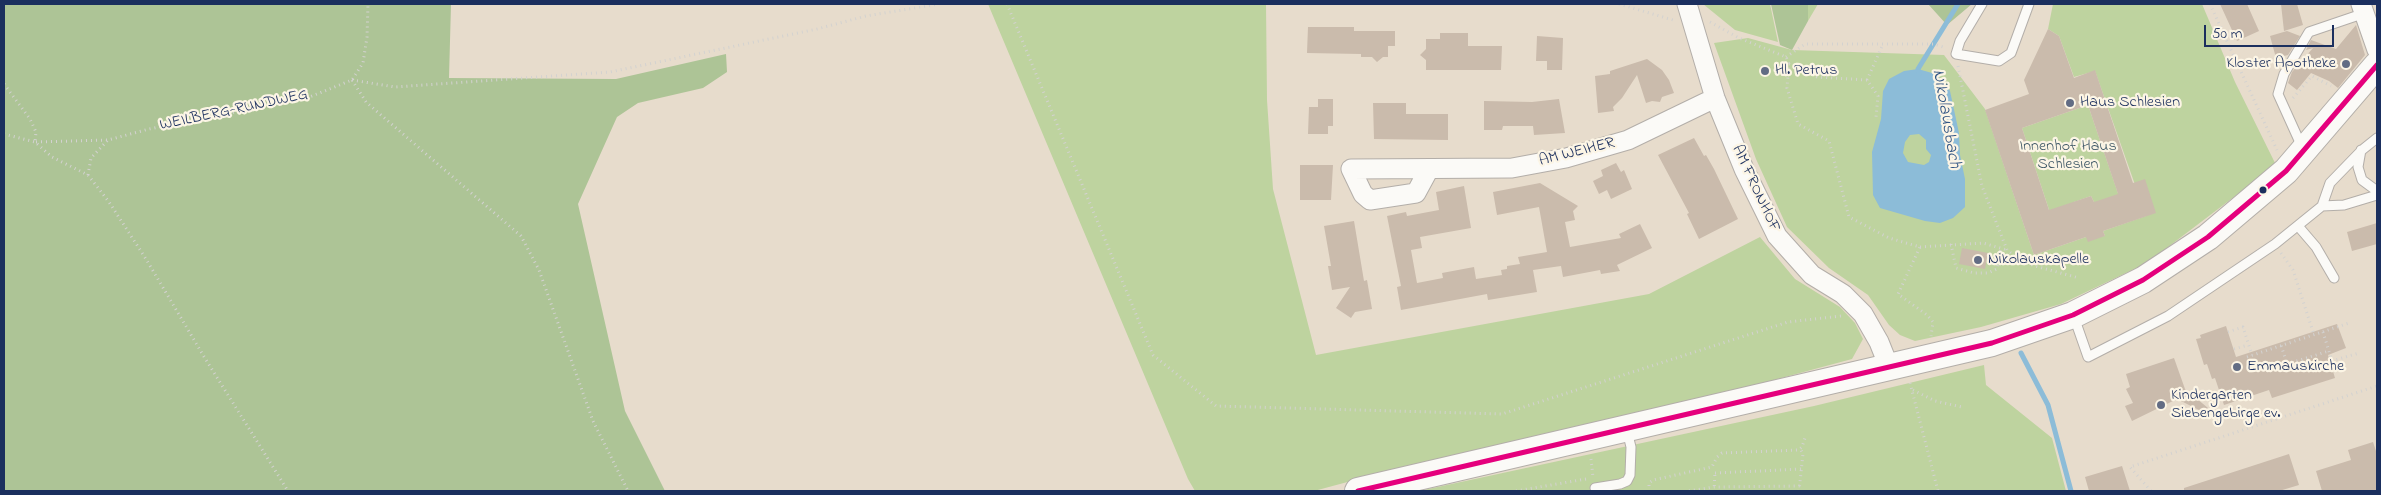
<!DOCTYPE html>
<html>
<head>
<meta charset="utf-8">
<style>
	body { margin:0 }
	#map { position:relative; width:2381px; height:495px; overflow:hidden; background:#e7dccc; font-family:"Indie Flower",sans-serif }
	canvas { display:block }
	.frame { position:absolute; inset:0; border:5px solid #1b2f5e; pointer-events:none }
	.scale { position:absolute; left:2204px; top:25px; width:130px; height:22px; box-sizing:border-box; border:2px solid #1b2f5e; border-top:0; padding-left:6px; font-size:15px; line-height:18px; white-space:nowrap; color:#1b2f5e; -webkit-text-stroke:4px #fcf5e5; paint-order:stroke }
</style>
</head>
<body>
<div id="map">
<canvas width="2381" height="495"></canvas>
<div class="frame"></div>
<div class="scale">50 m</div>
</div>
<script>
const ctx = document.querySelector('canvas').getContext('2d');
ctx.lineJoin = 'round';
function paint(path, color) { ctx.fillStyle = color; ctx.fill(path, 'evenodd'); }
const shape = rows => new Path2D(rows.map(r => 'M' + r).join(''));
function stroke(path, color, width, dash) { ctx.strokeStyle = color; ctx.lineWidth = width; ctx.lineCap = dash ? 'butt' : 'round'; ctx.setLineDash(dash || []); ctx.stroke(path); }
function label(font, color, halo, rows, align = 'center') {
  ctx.font = font + ' "Indie Flower",sans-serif'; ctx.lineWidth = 4.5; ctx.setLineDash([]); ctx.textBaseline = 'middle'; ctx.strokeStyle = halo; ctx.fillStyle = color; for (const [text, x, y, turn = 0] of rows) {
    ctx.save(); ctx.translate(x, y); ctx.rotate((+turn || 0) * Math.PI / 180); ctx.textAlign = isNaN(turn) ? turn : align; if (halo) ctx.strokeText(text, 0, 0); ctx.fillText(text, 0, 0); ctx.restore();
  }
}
paint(shape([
	[988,4,1266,4,1267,100,1273,189,1316,355,1649,294,1760,237,1795,279,1840,307,1855,323,1863,339,1852,359,1692,402,1392,470,1314,491,1195,491,1188,479],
	[1703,4,1770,4,1778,42,1735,30],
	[1808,4,1818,4,1808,21],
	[2053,4,2202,4,2235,82,2276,165,2147,263,2061,304,1981,327,1915,341,1900,335,1889,325,1868,295,1829,268,1787,227,1756,159,1714,43,1748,38,1792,50,1944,55,1985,109,2034,255,2086,237,2105,236,2103,231,2146,216,2095,71,2074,77,2059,36,2048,29],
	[2088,105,2126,217,2094,202,2091,196,2074,202,2059,240,2022,128],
	[1984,365,1986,385,2052,438,2066,491,1419,491,1814,406]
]), '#bed39f');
paint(shape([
	[4,4,451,4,449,78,616,79,726,54,727,72,703,88,638,103,617,117,578,204,625,411,665,491,4,491],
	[1771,4,1808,4,1808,21,1792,50,1780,45],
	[1928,4,1972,4,1947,25]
]), '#adc496');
paint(shape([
	[1918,69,1932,73,1943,80,1950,91,1959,133,1960,155,1965,179,1965,207,1953,218,1940,223,1925,221,1880,208,1873,195,1872,152,1881,119,1883,91,1889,79,1904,71],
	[1919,134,1926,140,1926,149,1931,155,1929,162,1924,165,1908,162,1903,153,1905,142,1910,135]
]), '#8cbcd8');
stroke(shape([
	[1919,74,1918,69,1958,4],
	[2021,353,2048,405,2071,491]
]), '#8cbcd8', 5);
paint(shape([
	[2220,4,2247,4,2259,31,2237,41],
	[2281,4,2297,4,2303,25,2284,31],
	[2356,25,2365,55,2338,88,2329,81,2311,73,2297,90,2288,83,2292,72,2313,48,2306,50,2311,40,2336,49],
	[1308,27,1354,27,1354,31,1395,31,1395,46,1388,46,1388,57,1383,57,1377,62,1372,57,1361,57,1361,54,1307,53],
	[2048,29,2059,36,2074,78,2095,70,2133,183,2145,179,2156,213,2103,231,2105,236,2088,242,2086,237,2034,255,1985,110,2029,94,2024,80],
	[2088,105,2118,194,2094,202,2091,196,2049,210,2022,128],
	[2287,31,2300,36,2288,55,2276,58,2270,36],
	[1440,33,1468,33,1468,46,1502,46,1501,70,1426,70,1426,60,1420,55,1426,49,1426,39,1440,39],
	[1537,36,1563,38,1562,70,1547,70,1547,61,1536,61],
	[1647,59,1662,70,1669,80,1674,93,1662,97,1660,102,1652,101,1646,103,1637,75,1622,98,1613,107,1614,111,1598,113,1595,76,1610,74,1610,71],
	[1318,99,1333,99,1333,126,1328,126,1328,134,1308,134,1309,107,1318,107],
	[1559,99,1565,133,1534,135,1533,126,1503,126,1502,130,1484,130,1484,101,1532,102],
	[1373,103,1406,103,1406,114,1448,114,1448,140,1374,139],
	[1694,138,1704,156,1706,155,1714,169,1738,219,1699,239,1687,214,1689,213,1658,155],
	[1616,163,1621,172,1624,170,1632,189,1611,199,1607,190,1599,194,1593,181,1603,176,1601,170],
	[1300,165,1333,165,1331,200,1300,200],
	[1540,183,1578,206,1573,211,1575,220,1565,222,1570,247,1621,238,1619,234,1640,224,1652,248,1617,265,1620,271,1601,274,1600,270,1563,277,1561,266,1533,270,1537,292,1488,300,1487,294,1401,310,1397,287,1401,286,1387,216,1406,212,1407,216,1439,210,1436,192,1464,186,1471,228,1420,237,1422,248,1411,250,1417,283,1443,278,1442,273,1474,267,1476,279,1502,275,1501,270,1507,269,1507,266,1520,264,1518,257,1547,252,1539,207,1497,215,1493,192],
	[1354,221,1364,281,1367,280,1372,309,1355,312,1351,318,1336,308,1350,287,1332,290,1328,266,1331,266,1324,226],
	[2377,223,2377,244,2352,251,2347,232],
	[1962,248,1988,253,1985,269,1959,264],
	[2337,324,2346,348,2328,355,2335,378,2272,398,2269,390,2224,405,2215,378,2212,379,2207,364,2204,365,2196,339,2201,338,2200,335,2226,326,2236,357],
	[2174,358,2185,389,2208,408,2205,413,2177,399,2132,421,2125,406,2133,403,2126,389,2130,387,2126,374],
	[2373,442,2377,454,2377,491,2322,491,2316,471,2351,460,2348,450],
	[2289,454,2299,485,2279,491,2184,491,2184,488],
	[2122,466,2130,491,2089,491,2085,477]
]), '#cabbac');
const service = shape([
	[1982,4,1960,41,1956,54,1999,61,2011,53,2029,4],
	[2302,147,2278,94,2284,74,2309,32,2365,13],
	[2361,150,2358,167,2362,180,2377,191],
	[2322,206,2344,205,2377,195],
	[2298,226,2316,247,2334,278],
	[2074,317,2088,357,2168,316,2275,244,2322,206,2330,183,2362,150,2377,138],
	[1595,488,1620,484,1627,481,1630,475,1631,447,1627,431]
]);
const minor = shape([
	[1687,4,1715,98,1744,169,1777,236,1812,275,1843,294,1863,314,1879,342,1889,367],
	[2361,4,2377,50],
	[1429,169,1416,193,1370,200,1363,194,1351,169,1512,168,1566,158,1628,140,1715,98]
]);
const secondary = shape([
	[1358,491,1992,343,2073,315,2143,280,2208,237,2286,171,2377,65]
]);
stroke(service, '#b3aea9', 11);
stroke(minor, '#b3aea9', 21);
stroke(secondary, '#b3aea9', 28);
stroke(shape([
	[1007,4,1153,355,1216,406,1502,414,1788,322,1841,316],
	[1619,4,1673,20],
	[2210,4,2277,150],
	[1710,22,1739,38,1786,57,1789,64,1787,88,1798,124,1829,141,1849,217,1889,238,1920,247,1898,294,1927,315,1933,322,1931,336],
	[1786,57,1805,44,1934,44,1946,48],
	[1789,64,1817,77,1867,80,1878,96,1876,117],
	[1958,66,1982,186,2007,250,2020,260,2035,266,2079,278],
	[352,80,395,87,610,72,817,29,866,16,939,4],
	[352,80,366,102,521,236,539,270,593,421,628,491],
	[1867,80,1883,44],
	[4,84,30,119,36,132,35,142],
	[2293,98,2312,76,2331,86],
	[4,134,35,142,52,157,88,175,109,202,146,259,203,355,288,491],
	[36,142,108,140,149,129,307,98,352,80,363,63,367,37,368,4],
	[88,175,91,158,108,140],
	[1951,244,1956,268,1974,273,1988,273,1997,269,2001,249],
	[1920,247,1983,243,2007,250],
	[2281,253,2293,270,2314,335],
	[2228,332,2243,327,2252,355],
	[2323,332,2332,361,2359,353],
	[2234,349,2248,345],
	[2247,357,2349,323],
	[2287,364,2329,351],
	[2266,370,2287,364,2281,345],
	[1910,383,1938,491],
	[1913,390,1935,401,1962,407],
	[1591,459,1593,477],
	[1715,473,1802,469],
	[1516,491,1586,479],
	[1649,491,1649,483,1653,480,1712,467,1717,457,1722,453,1798,450,1802,447,1806,435],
	[1689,491,1714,487,1800,486],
	[1714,491,1715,472],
	[1799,491,1803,454,1800,448],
	[2151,491,2130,467,2377,386]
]), '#d3d2d0', 3, [1, 4]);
stroke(service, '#fbfaf7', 9);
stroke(minor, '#fbfaf7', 19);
stroke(secondary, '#fbfaf7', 26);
stroke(shape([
	[1358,491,1992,343,2073,315,2143,280,2208,237,2286,171,2377,65]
]), '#e5007d', 5);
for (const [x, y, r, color] of [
	[2346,64,5,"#626c84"],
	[1765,71,5,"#626c84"],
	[2070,103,5,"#626c84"],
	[2263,190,4.5,"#1b2f5e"],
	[1978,260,5,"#626c84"],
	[2237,367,5,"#626c84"],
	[2161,405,5,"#626c84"]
]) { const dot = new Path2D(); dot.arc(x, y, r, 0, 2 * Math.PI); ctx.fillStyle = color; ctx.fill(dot); stroke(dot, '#fcf5e5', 2); }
label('16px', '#1b2f5e', '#fcf5e5', [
	["Kloster Apotheke",2336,64,"right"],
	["Hl. Petrus",1775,71],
	["Haus Schlesien",2080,103],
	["Nikolauskapelle",1988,260],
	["Emmauskirche",2247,367],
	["Kindergarten",2171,396],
	["Siebengebirge ev.",2171,414]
], 'left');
label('16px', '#1b2f5e', '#fcf5e5', [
	["WEILBERG-RUNDWEG",234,111,-12],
	["AM WEIHER",1577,153,-14],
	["AM FRONHOF",1755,189,65]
]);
label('16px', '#3c5665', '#fcf5e5', [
	["Innenhof Haus",2068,147],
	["Schlesien",2068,165]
]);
label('italic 18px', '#315584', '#fcf5e5', [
	["Nikolausbach",1945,119,80]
]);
</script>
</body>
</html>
